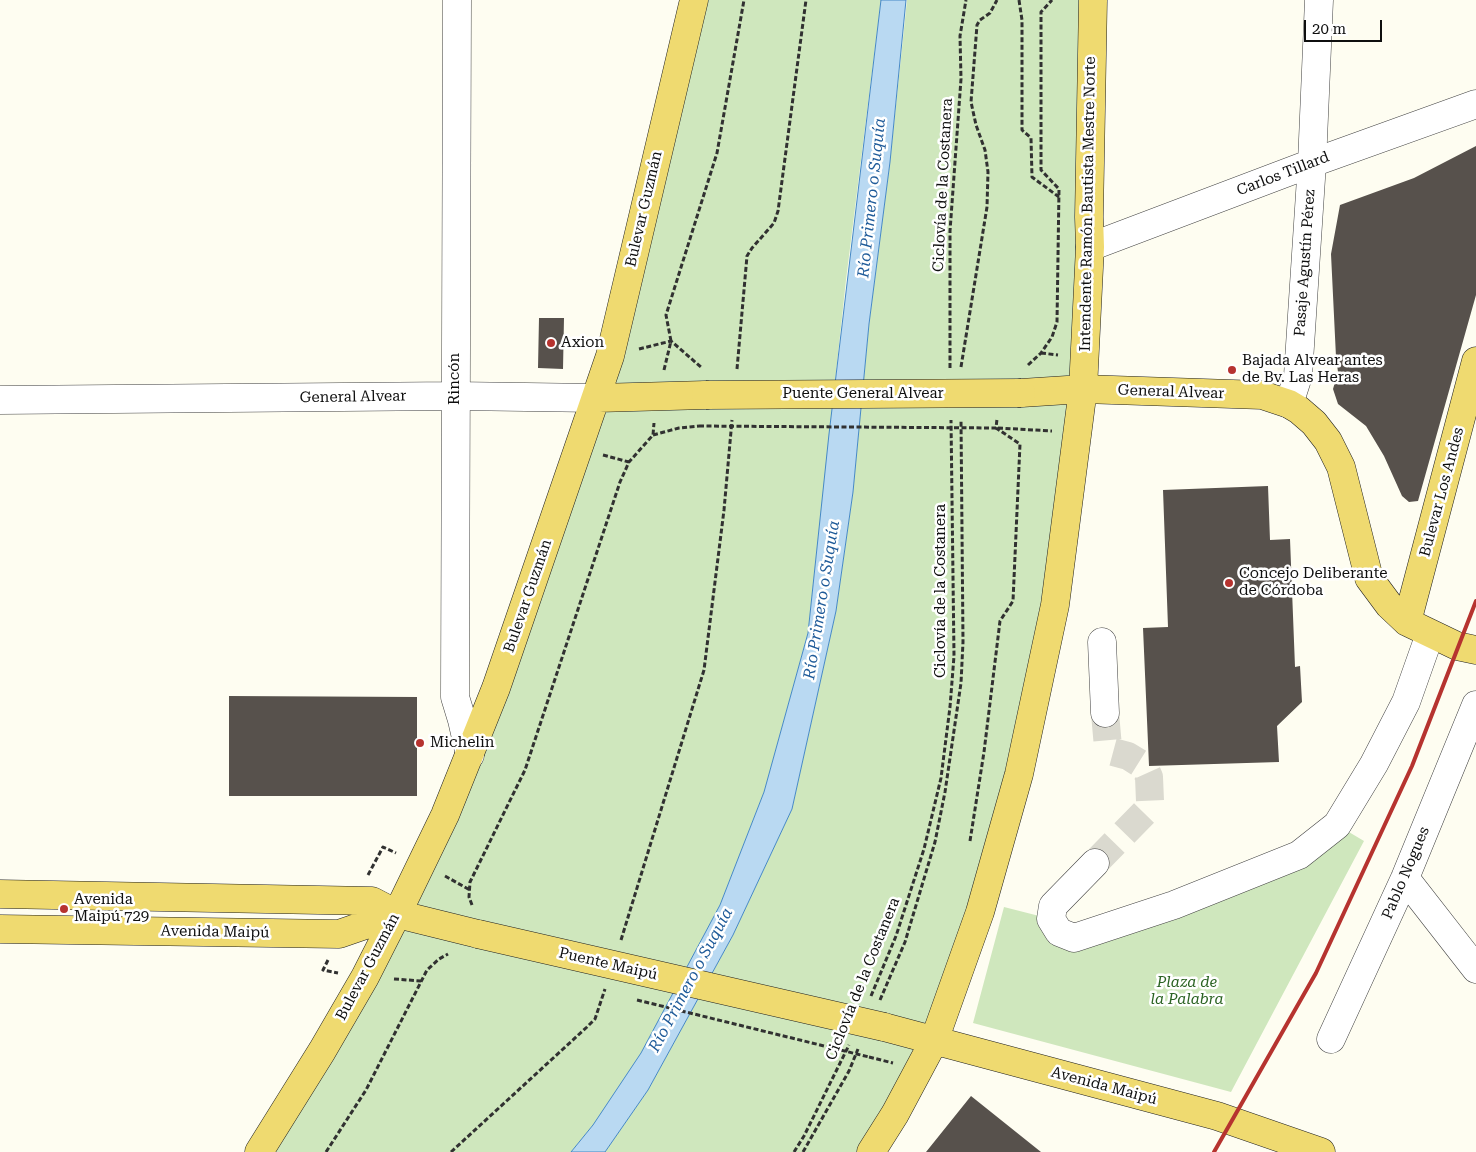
<!DOCTYPE html>
<html>
<head>
<meta charset="utf-8">
<style>
	body { margin:0 }
	#map { position:relative; width:1476px; height:1152px; overflow:hidden; background:#fefdf1; font-family:"Roboto Serif",serif }
	canvas { display:block }
	.scale { position:absolute; left:1304px; top:20px; width:78px; height:22px; box-sizing:border-box; border:2px solid #0f0f0f; border-top:0; padding-left:6px; font-size:15px; line-height:18px; white-space:nowrap; color:#0f0f0f; -webkit-text-stroke:4px #fff; paint-order:stroke }
</style>
</head>
<body>
<div id="map">
<canvas width="1476" height="1152"></canvas>
<div class="scale">20 m</div>
</div>
<script>
const ctx = document.querySelector('canvas').getContext('2d');
ctx.lineJoin = 'round';
function paint(path, color) { ctx.fillStyle = color; ctx.fill(path, 'evenodd'); }
const shape = rows => new Path2D(rows.map(r => 'M' + r).join(''));
function stroke(path, color, width, dash) { ctx.strokeStyle = color; ctx.lineWidth = width; ctx.lineCap = dash ? 'butt' : 'round'; ctx.setLineDash(dash || []); ctx.stroke(path); }
function label(font, color, halo, rows, align = 'center') {
  ctx.font = font + ' "Roboto Serif",serif'; ctx.lineWidth = 5; ctx.setLineDash([]); ctx.textBaseline = 'middle'; ctx.strokeStyle = halo; ctx.fillStyle = color; for (const [text, x, y, turn = 0] of rows) {
    ctx.save(); ctx.translate(x, y); ctx.rotate((+turn || 0) * Math.PI / 180); ctx.textAlign = isNaN(turn) ? turn : align; if (halo) ctx.strokeText(text, 0, 0); ctx.fillText(text, 0, 0); ctx.restore();
  }
}
paint(shape([
	[694,0,881,0,846,280,808,633,764,792,720,905,670,1000,641,1053,593,1125,571,1152,259,1152,365,977,538,568],
	[907,0,1093,0,1078,432,980,912,871,1152,605,1152,648,1090,733,935,792,809,836,611,853,492,869,324,890,162],
	[1337,825,1364,841,1231,1092,973,1023,1004,907,1051,919,1074,938]
]), '#cfe7bd');
const water = shape([
	[881,0,906,0,890,162,869,324,853,492,836,611,792,809,733,935,648,1090,605,1152,571,1152,593,1125,641,1053,720,905,764,792,808,633,829,434,881,0]
]);
paint(water, '#b9d9f2');
stroke(water, '#4588c5', 1);
paint(shape([
	[1476,146,1476,295,1418,501,1409,502,1402,496,1384,456,1366,426,1338,404,1333,389,1338,372,1336,357,1331,254,1340,205,1414,178],
	[539,318,564,318,563,369,538,368],
	[1268,486,1270,540,1290,539,1295,667,1300,666,1302,702,1277,726,1279,762,1149,766,1143,628,1168,627,1163,490],
	[229,696,417,697,417,796,229,796],
	[971,1096,1041,1152,926,1152]
]), '#57514c');
stroke(shape([
	[1095,863,1146,811,1150,801,1149,777,1144,766,1128,756,1113,752,1108,747,1105,713]
]), '#dad9cf', 28, [28, 14]);
const minor = shape([
	[457,0,455,697,462,720,470,755],
	[1090,247,1312,163,1476,104],
	[0,400,455,396,597,398],
	[1289,404,1298,376,1312,163,1319,0],
	[1102,642,1105,713],
	[1095,863,1053,906,1051,919,1059,932,1074,938,1174,905,1299,855,1337,825,1374,764,1406,702,1430,634],
	[1405,878,1476,969],
	[1331,1039,1405,878,1476,705]
]);
const major = shape([
	[1021,393,1083,389,1262,395,1289,404,1299,410,1314,423,1328,441,1341,467,1369,578,1389,605,1407,622,1457,646,1476,650],
	[597,398,706,395],
	[1407,622,1476,361],
	[0,894,372,901,397,914,478,934],
	[0,929,339,934,397,914],
	[884,1027,1217,1116,1321,1152],
	[259,1152,322,1051,365,977,397,914,445,815,496,688,610,356,694,0],
	[871,1152,895,1114,934,1041,980,912,1019,774,1055,605,1083,389,1090,247,1089,217,1093,0]
]);
stroke(minor, '#424242', 29);
stroke(major, '#202020', 29);
stroke(shape([
	[1019,0,1022,20,1022,130,1031,138,1032,177,1059,197],
	[639,349,671,341,702,368],
	[1041,353,1058,355],
	[1028,365,1041,353,1052,337,1057,322,1059,189,1041,170,1041,12,1052,0],
	[961,367,987,207,988,172,985,150,976,125,971,102,977,25,980,20,990,13,997,0],
	[950,368,950,231,961,79,960,36,966,0],
	[737,369,747,256,752,248,774,223,778,211,806,0],
	[664,370,671,341,666,315,717,153,744,0],
	[998,428,1052,431],
	[653,435,679,428,699,426],
	[603,455,629,462],
	[970,841,984,752,1000,621,1013,601,1020,444,996,428,997,419],
	[368,875,383,847,396,853],
	[445,876,470,890],
	[472,905,469,897,470,882,525,770,620,482,629,462,653,435,654,423],
	[621,940,704,670,724,510,732,420],
	[328,960,323,970,338,973],
	[394,979,421,981],
	[871,996,896,936,924,849,941,778,950,707,954,656,951,420],
	[880,1000,905,942,935,842,945,792,961,683,963,642,961,420],
	[869,1057,893,1063],
	[326,1152,366,1090,427,970,439,959,448,954],
	[451,1152,587,1027,595,1019,605,989],
	[794,1152,804,1136,849,1045],
	[803,1152,849,1071,858,1049]
]), '#313131', 3, [5, 2.5]);
stroke(minor, '#fff', 28);
stroke(major, '#efda70', 28);
stroke(shape([
	[1214,1152,1316,973,1412,766,1476,601]
]), '#b6332f', 4);
const majorBridge = shape([
	[706,395,1021,393],
	[478,934,884,1027]
]);
stroke(majorBridge, '#202020', 29, []);
stroke(shape([
	[699,426,996,428],
	[637,1000,869,1057]
]), '#313131', 3, [5, 2.5]);
stroke(majorBridge, '#efda70', 28);
for (const [x, y, r, color] of [
	[551,343,5,"#b6332f"],
	[1232,370,5,"#b6332f"],
	[1229,583,5,"#b6332f"],
	[420,743,5,"#b6332f"],
	[64,909,5,"#b6332f"]
]) { const dot = new Path2D(); dot.arc(x, y, r, 0, 2 * Math.PI); ctx.fillStyle = color; ctx.fill(dot); stroke(dot, '#fff', 2); }
label('15px', '#0f0f0f', '#fff', [
	["Carlos Tillard",1283,174,-21],
	["Ciclovía de la Costanera",943,185,-87],
	["Intendente Ramón Bautista Mestre Norte",1088,204,-89],
	["Bulevar Guzmán",644,209,-77],
	["Pasaje Agustín Pérez",1305,263,-86],
	["Rincón",455,379,-90],
	["General Alvear",1171,392,2],
	["Puente General Alvear",863,394],
	["General Alvear",353,397,-1],
	["Bulevar Los Andes",1442,492,-75],
	["Ciclovía de la Costanera",941,591,-90],
	["Bulevar Guzmán",528,596,-71],
	["Pablo Nogues",1406,873,-67],
	["Avenida Maipú",215,932,1],
	["Puente Maipú",608,964,13],
	["Bulevar Guzmán",368,967,-62],
	["Ciclovía de la Costanera",863,979,-68],
	["Avenida Maipú",1104,1086,15]
]);
label('15px', '#0f0f0f', '#fff', [
	["Axion",561,343],
	["Bajada Alvear antes",1242,361],
	["de Bv. Las Heras",1242,378],
	["Concejo Deliberante",1239,574],
	["de Córdoba",1239,591],
	["Michelin",430,743],
	["Avenida",74,900],
	["Maipú 729",74,917]
], 'left');
label('italic 15px', '#2b6323', '#fff', [
	["Plaza de",1187,983],
	["la Palabra",1187,1000]
]);
label('italic 16px', '#1f5b99', '#fff', [
	["Río Primero o Suquía",872,198,-84],
	["Río Primero o Suquía",822,600,-81],
	["Río Primero o Suquía",691,980,-62]
]);
</script>
</body>
</html>
